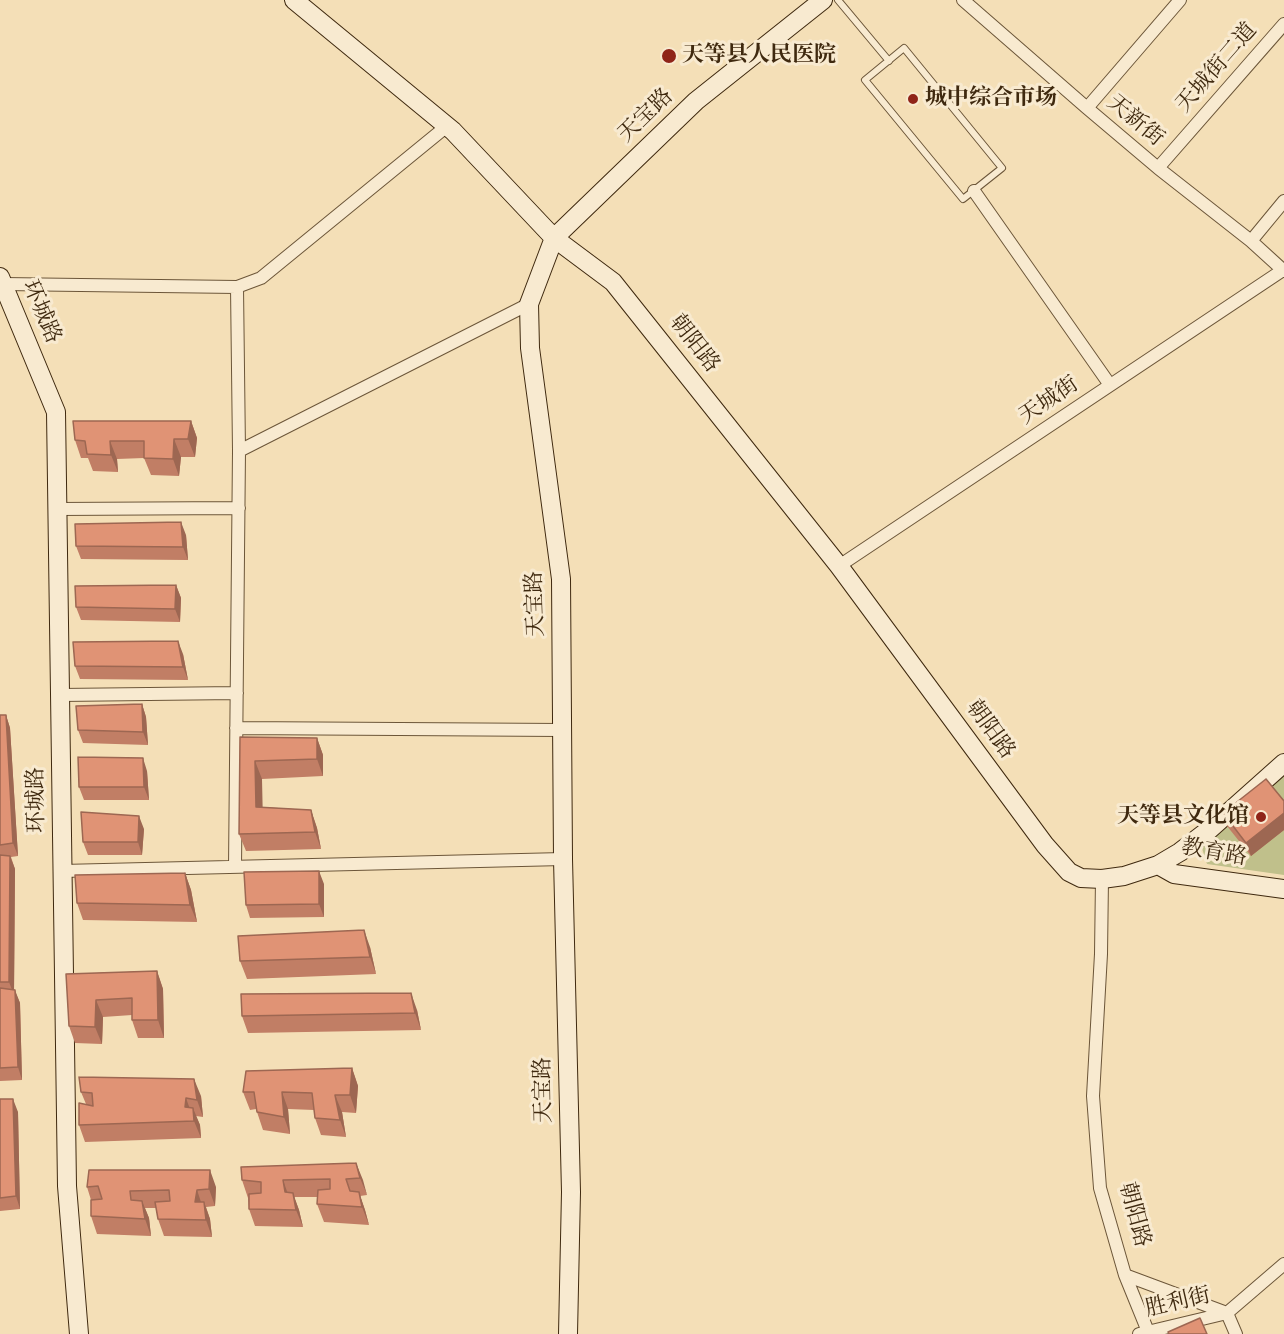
<!DOCTYPE html>
<html>
<head>
<meta charset="utf-8">
<style>
	body { margin:0 }
	canvas { display:block; background:#f4dfb7 }
</style>
</head>
<body>
<canvas width="1284" height="1334"></canvas>
<script>
const ctx = document.querySelector('canvas').getContext('2d');
ctx.lineJoin = 'round';
function paint(path, color) { ctx.fillStyle = color; ctx.fill(path, 'evenodd'); }
const shape = rows => new Path2D(rows.map(r => 'M' + r).join(''));
function stroke(path, color, width, dash) { ctx.strokeStyle = color; ctx.lineWidth = width; ctx.lineCap = dash ? 'butt' : 'round'; ctx.setLineDash(dash || []); ctx.stroke(path); }
function label(font, color, halo, rows, align = 'center') {
  ctx.font = font + ' Alegreya,"Noto Serif SC",serif'; ctx.lineWidth = 6; ctx.setLineDash([]); ctx.textBaseline = 'middle'; ctx.strokeStyle = halo; ctx.fillStyle = color; for (const [text, x, y, turn = 0] of rows) {
    ctx.save(); ctx.translate(x, y); ctx.rotate((+turn || 0) * Math.PI / 180); ctx.textAlign = isNaN(turn) ? turn : align; if (halo) ctx.strokeText(text, 0, 0); ctx.fillText(text, 0, 0); ctx.restore();
  }
}
paint(shape([
	[1284,775,1284,875,1207,864,1200,842]
]), '#c0c08b');
const lane = shape([
	[838,0,889,61],
	[904,48,1002,168,963,199,865,80,904,48]
]);
const street = shape([
	[963,0,1087,108,1158,168,1251,241,1284,271],
	[1087,108,1180,0],
	[1158,168,1284,24],
	[974,191,1110,385],
	[1251,241,1284,201],
	[3,284,237,287,261,278,447,126],
	[239,451,529,304],
	[57,509,239,508],
	[839,566,1283,270],
	[60,695,237,693],
	[236,728,562,730],
	[235,867,239,451,237,287],
	[62,871,563,859],
	[1102,879,1101,954,1093,1096,1100,1188,1125,1275,1149,1334],
	[1125,1275,1227,1313,1236,1334],
	[1139,1334,1227,1313,1284,1264]
]);
const secondary = shape([
	[294,0,453,131,554,238,613,282,839,566,1045,845,1069,872,1081,878,1102,879,1124,876,1158,865,1174,874,1284,889],
	[0,277,56,412,67,1186,79,1334],
	[1158,865,1180,852,1210,829,1284,763],
	[568,1334,571,1192,563,859,561,579,530,348,529,304,554,238,696,101,823,0]
]);
stroke(lane, '#6c5639', 8);
stroke(street, '#6c5639', 14);
stroke(secondary, '#3f290f', 20);
stroke(lane, '#f8ead0', 6);
stroke(street, '#f8ead0', 12);
stroke(secondary, '#f8ead0', 18);
paint(shape([
	[191,421,197,438,195,457,181,457,179,476,151,475,144,458,117,459,118,472,93,471,88,458,81,458,75,440],
	[186,535,188,560,81,559,76,546],
	[176,585,181,598,180,622,81,620,76,607],
	[183,654,188,680,80,679,75,666],
	[142,704,146,717,148,745,83,743,78,730],
	[0,715,6,715,10,728,18,856,11,857,15,869,14,989,20,1003,22,1080,0,1081],
	[240,737,317,738,323,755,323,776,262,779,262,807,311,810,317,828,321,849,246,851,239,834],
	[147,771,149,800,84,800,79,787],
	[1284,801,1284,830,1251,856,1227,826,1223,813],
	[144,829,142,855,88,855,83,842],
	[185,873,191,890,197,922,83,920,77,903],
	[324,884,324,917,250,918,246,905],
	[370,947,376,974,247,979,240,961],
	[157,971,163,989,164,1038,138,1038,132,1020,132,1015,103,1017,102,1044,75,1043,69,1026,66,974],
	[417,1010,421,1030,248,1033,242,1016],
	[352,1068,358,1086,356,1113,342,1112,346,1137,321,1135,315,1118,314,1110,288,1109,290,1134,263,1130,256,1109,250,1110,243,1092],
	[81,1092,201,1096,203,1117,196,1116,200,1125,201,1138,85,1142,79,1125,86,1104],
	[0,1099,18,1112,20,1209,0,1211],
	[356,1163,367,1195,360,1196,365,1210,369,1225,324,1222,317,1204,318,1197,294,1197,299,1210,303,1227,255,1226,249,1209,248,1198,242,1180],
	[89,1170,216,1187,215,1206,206,1207,210,1219,212,1237,164,1236,158,1219,156,1208,145,1208,149,1218,151,1236,97,1234,91,1216,91,1200,87,1187]
]), '#c17e65');
paint(shape([
	[191,421,197,438,195,457,188,439],
	[174,439,181,457,179,476,173,459],
	[110,441,117,459,118,472,111,455],
	[181,522,186,535,188,560,183,547],
	[176,585,181,598,180,622,175,609],
	[178,641,183,654,188,680,183,667],
	[142,704,146,717,148,745,143,732],
	[6,715,10,728,18,856,13,843],
	[317,738,323,755,323,776,317,759],
	[143,758,147,771,149,800,144,787],
	[255,761,262,779,263,824,256,807],
	[311,810,317,828,321,849,315,832],
	[1284,813,1284,830,1251,856,1246,843],
	[139,816,144,829,142,855,138,842],
	[10,856,15,869,14,995,9,982],
	[319,871,324,884,324,917,319,904],
	[185,873,191,890,197,922,190,905],
	[364,930,370,947,376,974,370,957],
	[157,971,163,989,164,1038,158,1020],
	[15,990,20,1003,22,1080,18,1067],
	[411,993,417,1010,421,1030,415,1013],
	[96,1000,103,1017,102,1044,95,1027],
	[352,1068,358,1086,356,1113,350,1095],
	[194,1079,201,1096,203,1117,197,1100],
	[282,1092,288,1109,290,1134,284,1117],
	[335,1095,342,1112,346,1137,340,1120],
	[186,1098,192,1115,185,1107],
	[13,1099,18,1112,20,1209,16,1196],
	[193,1108,200,1125,201,1138,194,1121],
	[356,1163,363,1180,367,1195,360,1178],
	[210,1170,216,1187,215,1206,209,1189],
	[283,1180,289,1197,285,1192],
	[197,1190,203,1208,195,1202],
	[359,1192,365,1210,369,1225,362,1207],
	[293,1193,299,1210,303,1227,296,1210],
	[142,1201,149,1218,151,1236,145,1219],
	[204,1202,210,1219,212,1237,206,1220]
]), '#9d6752');
const building = shape([
	[73,421,191,421,188,439,174,439,173,459,144,458,144,441,110,441,111,455,87,454,85,441,75,440,73,421],
	[181,522,183,547,76,546,75,524,181,522],
	[176,585,175,609,76,607,75,586,176,585],
	[178,641,183,667,75,666,73,642,178,641],
	[142,704,143,732,78,730,76,706,142,704],
	[0,715,6,715,13,843,0,845,0,715],
	[240,737,317,738,317,759,255,761,256,807,311,810,315,832,239,834,240,737],
	[78,757,143,758,144,787,79,787,78,757],
	[1266,779,1284,801,1284,813,1246,843,1223,813,1266,779],
	[81,812,139,816,138,842,83,842,81,812],
	[0,855,10,856,9,982,0,982,0,855],
	[319,871,319,904,246,905,244,872,319,871],
	[185,873,190,905,77,903,75,875,185,873],
	[364,930,370,957,240,961,238,936,364,930],
	[157,971,158,1020,132,1020,132,998,96,1000,95,1027,69,1026,66,974,157,971],
	[0,988,15,990,18,1067,0,1068,0,988],
	[411,993,415,1013,242,1016,241,994,411,993],
	[352,1068,350,1095,335,1095,340,1120,315,1118,312,1093,282,1092,284,1117,257,1112,254,1092,243,1092,246,1071,352,1068],
	[79,1077,194,1079,197,1100,186,1098,185,1107,193,1108,194,1121,79,1125,79,1103,93,1106,92,1093,81,1092,79,1077],
	[0,1099,13,1099,16,1196,0,1198,0,1099],
	[356,1163,360,1178,346,1179,350,1191,359,1192,362,1207,317,1204,318,1190,330,1189,330,1179,283,1180,285,1192,293,1193,296,1210,249,1209,249,1194,261,1193,261,1182,242,1180,241,1167,356,1163],
	[89,1170,210,1170,209,1189,197,1190,195,1202,204,1202,206,1220,158,1219,155,1202,170,1201,169,1190,130,1191,131,1200,142,1201,145,1219,91,1216,91,1200,102,1199,98,1186,87,1187,89,1170],
	[1200,1318,1207,1334,1169,1334,1168,1332,1200,1318]
]);
paint(building, '#e09375');
stroke(building, '#9d6752', 1.5);
for (const [x, y, r, color] of [
	[669,56,8,"#8f2418"],
	[913,99,6,"#8f2418"],
	[1261,817,6,"#8f2418"]
]) { const dot = new Path2D(); dot.arc(x, y, r, 0, 2 * Math.PI); ctx.fillStyle = color; ctx.fill(dot); stroke(dot, '#f8ead0', 2); }
label('bold 22px', '#3f290f', '#f8ead0', [
	["天等县人民医院",682,56],
	["城中综合市场",925,99],
	["天等县文化馆",1249,817,"right"]
], 'left');
label('22px', '#3f290f', '#f8ead0', [
	["天城街二道",1217,68,-49],
	["天宝路",646,116,-44],
	["天新街",1135,121,40],
	["环城路",41,312,67],
	["朝阳路",694,344,52],
	["天城街",1049,401,-34],
	["天宝路",536,604,-92],
	["朝阳路",990,730,54],
	["环城路",37,800,-91],
	["教育路",1214,853,10],
	["天宝路",544,1090,-91],
	["朝阳路",1134,1215,75],
	["胜利街",1178,1303,-13]
]);
</script>
</body>
</html>
